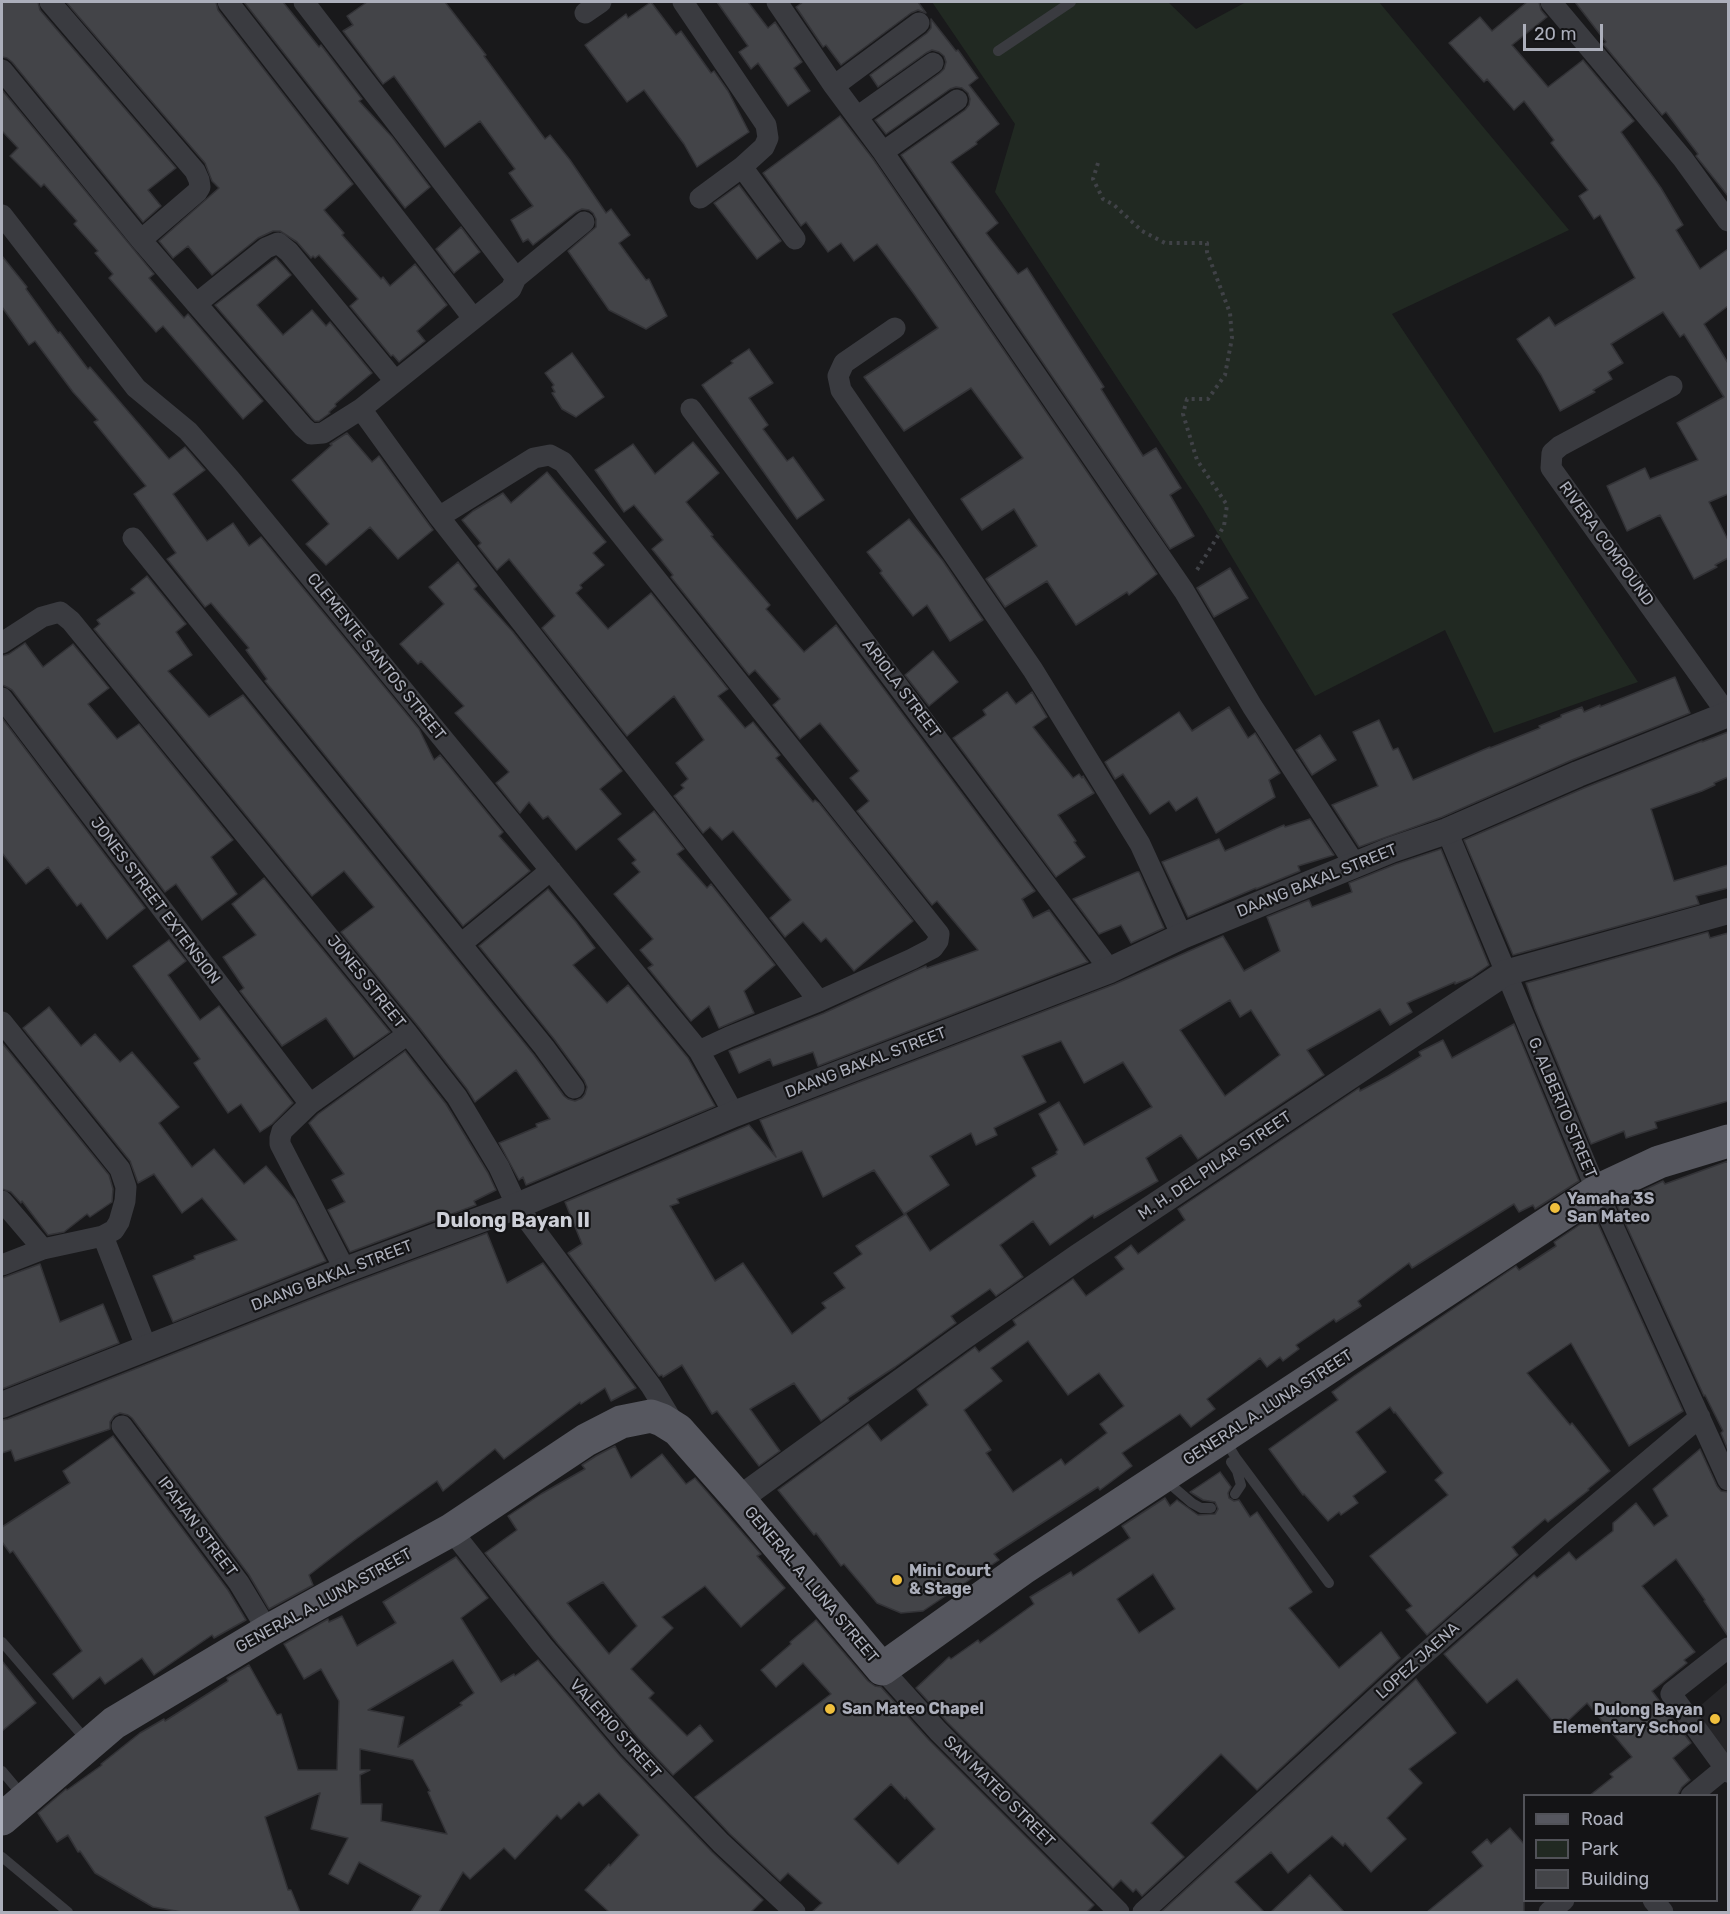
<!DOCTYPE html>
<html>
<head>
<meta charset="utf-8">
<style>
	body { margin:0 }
	#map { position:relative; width:1730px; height:1914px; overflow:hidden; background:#19191b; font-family:Rubik,sans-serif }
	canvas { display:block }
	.frame { position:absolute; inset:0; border:3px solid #acafbb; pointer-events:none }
	.legend { position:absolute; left:1523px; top:1794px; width:195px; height:108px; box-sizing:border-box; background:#141416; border:2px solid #515258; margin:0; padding:8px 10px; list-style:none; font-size:18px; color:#acafbb }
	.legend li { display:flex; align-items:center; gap:12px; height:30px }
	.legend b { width:30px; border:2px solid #515258 }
	.scale { position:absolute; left:1523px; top:24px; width:80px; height:27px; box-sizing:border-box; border:3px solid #acafbb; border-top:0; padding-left:8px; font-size:18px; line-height:21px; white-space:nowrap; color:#acafbb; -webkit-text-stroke:4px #141416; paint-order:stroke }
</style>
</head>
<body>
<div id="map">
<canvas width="1730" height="1914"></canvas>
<div class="frame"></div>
<ul class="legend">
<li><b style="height:8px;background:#56575f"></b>Road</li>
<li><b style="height:16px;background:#212922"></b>Park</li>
<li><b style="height:16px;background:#434448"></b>Building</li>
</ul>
<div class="scale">20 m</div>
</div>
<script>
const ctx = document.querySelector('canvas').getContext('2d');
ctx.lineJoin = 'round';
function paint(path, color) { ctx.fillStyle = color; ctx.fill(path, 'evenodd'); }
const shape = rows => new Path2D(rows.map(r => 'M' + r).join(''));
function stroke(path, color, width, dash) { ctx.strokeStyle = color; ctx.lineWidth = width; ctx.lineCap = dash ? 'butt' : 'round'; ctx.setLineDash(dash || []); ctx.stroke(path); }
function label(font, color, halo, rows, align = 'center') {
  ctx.font = font + ' Rubik,sans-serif'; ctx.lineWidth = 4.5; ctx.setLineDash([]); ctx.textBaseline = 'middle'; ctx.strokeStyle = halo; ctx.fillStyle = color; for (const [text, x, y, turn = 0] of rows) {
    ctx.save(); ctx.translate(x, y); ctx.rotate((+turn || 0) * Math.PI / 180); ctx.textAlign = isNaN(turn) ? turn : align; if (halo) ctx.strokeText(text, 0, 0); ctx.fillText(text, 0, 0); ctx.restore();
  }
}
paint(shape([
	[1728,1682,1728,1765,1704,1733,1700,1706]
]), '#252528');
paint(shape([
	[932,2,1168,2,1196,29,1246,2,1379,2,1569,230,1392,314,1638,682,1494,733,1445,630,1315,696,1202,507,995,192,1015,124]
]), '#212922');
const building = shape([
	[2,2,38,2,40,10,176,168,148,190,161,206,143,222,12,62,7,58,2,57,2,2],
	[66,2,216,2,218,10,353,184,324,210,344,233,342,235,381,279,383,277,390,286,415,264,447,305,417,331,425,341,399,362,393,355,391,356,350,306,358,299,319,255,315,258,313,256,311,258,297,242,280,231,273,231,258,238,212,275,188,246,173,258,159,241,219,188,212,181,205,163,66,2],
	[244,2,283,2,319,47,321,45,362,99,359,101,392,137,430,187,405,208,244,2],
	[367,2,445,2,486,55,484,56,545,139,550,135,570,160,606,213,611,209,630,235,619,243,646,280,649,279,667,316,646,329,609,310,568,251,596,227,596,219,593,213,589,210,582,209,576,212,533,245,528,239,523,242,511,220,533,206,509,173,515,169,480,121,445,147,394,76,383,84,343,31,353,25,347,16,367,2],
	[651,2,676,35,681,31,711,73,714,71,728,91,749,132,697,167,684,144,644,90,627,102,585,45,626,14,628,18,651,2],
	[717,2,748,2,768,28,775,22,802,62,794,68,810,91,788,106,758,63,751,69,739,52,748,46,717,2],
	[803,2,918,2,926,13,918,10,911,13,841,65,826,45,823,47,796,7,803,2],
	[1527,2,1539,2,1541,10,1547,17,1512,45,1548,87,1583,60,1634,121,1621,132,1661,188,1683,225,1676,230,1700,269,1728,249,1728,306,1704,324,1728,363,1728,494,1709,502,1728,540,1728,558,1715,565,1717,567,1694,579,1660,515,1627,531,1607,486,1645,468,1650,479,1698,460,1677,423,1724,397,1684,334,1680,337,1663,312,1611,344,1623,363,1608,372,1612,379,1593,390,1595,392,1560,411,1541,375,1517,339,1549,317,1555,326,1635,278,1600,215,1594,219,1579,196,1588,190,1551,143,1554,140,1524,101,1514,110,1487,79,1484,82,1449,43,1480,17,1492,31,1527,2],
	[1575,2,1728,2,1728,196,1696,156,1698,154,1666,112,1662,115,1603,44,1606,42,1575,2],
	[931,19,956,51,958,50,978,78,969,85,999,124,976,142,977,144,951,162,998,223,986,233,1018,274,1027,268,1104,387,1101,389,1143,456,1156,448,1181,488,1170,495,1194,536,1170,549,901,155,965,110,969,105,970,99,968,93,962,88,956,87,950,89,886,134,875,120,940,73,944,69,946,62,944,56,939,52,932,50,926,53,878,87,870,75,927,33,931,28,931,19],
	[2,90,154,274,149,278,184,318,188,314,263,401,243,419,163,326,156,332,109,278,113,274,95,253,98,251,74,224,77,221,44,184,41,187,10,156,18,148,2,131,2,90],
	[840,116,873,159,1157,574,1129,595,1127,592,1076,625,1047,581,1005,607,986,579,1037,546,1014,509,982,530,961,499,1023,458,971,388,904,431,864,377,938,328,914,294,877,244,854,261,841,243,828,252,806,222,801,226,763,173,840,116],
	[739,185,781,241,757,259,714,203,739,185],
	[461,227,480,252,454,273,436,249,461,227],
	[2,256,27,287,26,289,58,333,60,332,88,369,90,367,169,459,185,447,205,470,173,494,207,541,233,523,249,546,261,537,419,729,434,760,440,755,503,832,499,836,530,871,463,926,265,681,267,679,246,650,249,648,211,603,205,607,167,559,176,553,134,494,146,486,94,422,98,420,73,392,35,341,29,345,2,307,2,256],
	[276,258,291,275,257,305,283,335,312,310,326,326,330,322,372,373,335,404,336,406,329,412,330,413,319,421,315,421,312,418,215,305,276,258],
	[749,349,773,383,749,398,768,425,763,429,787,461,793,457,824,500,797,519,702,385,733,363,731,361,749,349],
	[572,353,604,397,576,417,562,409,552,393,555,392,552,387,554,385,545,373,572,353],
	[347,433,372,462,379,456,433,530,398,559,370,527,326,565,306,544,329,524,292,480,332,445,330,444,347,433],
	[693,442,719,473,686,502,713,535,711,536,770,605,766,609,804,652,836,625,1035,891,1022,899,1033,918,1049,910,1088,962,818,1066,813,1052,773,1066,770,1059,739,1073,729,1051,824,1013,926,966,927,968,978,950,937,901,932,905,857,811,869,801,850,778,859,771,820,723,800,739,773,705,780,699,755,670,749,675,671,577,673,575,652,549,663,540,634,505,624,512,595,470,633,444,655,474,693,442],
	[547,472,606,542,593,553,604,565,580,585,582,588,576,593,608,629,651,593,728,689,718,696,745,728,753,722,780,755,776,758,813,802,815,800,819,803,913,921,854,971,826,938,821,942,803,922,785,937,770,918,791,900,733,831,722,840,710,827,703,833,674,796,684,788,681,785,688,779,676,763,704,740,674,696,627,736,542,628,555,616,509,559,497,570,478,546,481,543,462,520,473,511,503,493,511,503,547,472],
	[909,519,943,561,983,620,950,641,927,605,913,616,880,573,882,571,867,552,909,519],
	[458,562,477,586,474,589,513,632,622,771,600,789,621,814,576,850,548,816,543,819,529,802,520,813,496,783,509,772,455,713,464,706,421,661,418,664,400,644,444,604,429,587,458,562],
	[1230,568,1248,598,1214,617,1197,588,1230,568],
	[147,576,186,624,176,632,192,655,168,671,209,717,243,695,534,1055,564,1096,568,1099,575,1101,582,1098,585,1094,587,1087,584,1080,554,1039,479,946,548,889,576,922,595,948,573,965,607,1003,628,985,688,1058,715,1106,526,1185,523,1177,519,1180,499,1143,537,1127,536,1124,550,1119,516,1070,475,1102,467,1089,418,1026,341,932,374,907,344,871,312,896,94,629,100,624,97,620,135,593,131,589,147,576],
	[25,643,43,667,73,644,109,688,88,704,117,739,139,724,233,840,211,857,237,894,202,920,176,884,165,892,12,690,7,687,2,685,2,656,9,654,25,643],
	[933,651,958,682,929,706,905,675,933,651],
	[1675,677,1690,713,1572,760,1442,817,1359,847,1332,805,1378,786,1353,732,1379,720,1393,750,1398,748,1413,780,1490,747,1490,748,1540,728,1539,726,1561,717,1561,715,1582,707,1584,712,1600,705,1600,707,1675,677],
	[1007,692,1016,704,1032,692,1047,717,1033,727,1073,778,1079,774,1082,778,1083,776,1094,793,1058,815,1076,841,1074,842,1085,857,1056,877,953,738,986,715,983,710,1007,692],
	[1229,707,1248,738,1255,733,1280,773,1269,780,1275,797,1216,833,1197,797,1176,811,1169,801,1150,814,1123,774,1115,779,1105,762,1179,712,1192,731,1229,707],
	[2,718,145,908,107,939,81,903,77,906,48,867,26,884,2,853,2,718],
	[1728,732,1728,777,1714,783,1715,785,1702,791,1651,809,1674,881,1728,865,1728,888,1696,896,1699,904,1513,955,1464,840,1584,788,1702,741,1702,742,1728,732],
	[1320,735,1336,760,1312,775,1296,750,1320,735],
	[654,811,684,849,677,854,707,888,711,884,775,965,744,991,754,1013,719,1028,709,1006,691,1021,648,968,653,965,640,950,653,939,614,894,640,872,632,863,636,860,618,839,654,811],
	[1310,819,1334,855,1298,866,1300,871,1256,889,1256,888,1188,917,1162,862,1219,839,1225,851,1284,825,1285,827,1310,819],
	[1441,849,1489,965,1472,977,1455,984,1455,982,1407,1003,1412,1012,1390,1025,1380,1009,1307,1050,1324,1075,1198,1159,1181,1135,1146,1158,1158,1181,1094,1218,1093,1215,1050,1245,1033,1221,1000,1245,1023,1277,996,1296,990,1289,951,1316,956,1323,895,1367,848,1398,849,1401,821,1421,794,1383,750,1409,780,1451,759,1466,717,1411,712,1414,682,1365,663,1377,662,1375,659,1376,568,1253,582,1244,565,1202,749,1125,776,1157,760,1120,1115,984,1223,936,1244,971,1280,951,1267,917,1309,900,1312,907,1352,892,1349,883,1396,864,1441,849],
	[1230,1000,1240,1017,1251,1010,1280,1055,1225,1096,1180,1030,1230,1000],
	[1061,1041,1084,1083,1123,1062,1152,1107,1084,1145,1059,1102,1039,1114,1058,1150,1056,1152,1057,1154,1032,1168,1036,1176,930,1251,906,1214,856,1246,862,1254,834,1273,845,1288,822,1303,826,1308,792,1334,743,1263,715,1281,670,1206,679,1203,677,1199,802,1151,823,1197,874,1170,904,1214,949,1185,930,1156,971,1133,976,1145,997,1135,994,1128,1046,1102,1022,1056,1061,1041],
	[1137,872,1139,872,1164,928,1131,943,1121,925,1099,934,1073,899,1137,872],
	[264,878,390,1032,354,1057,326,1018,282,1046,240,991,244,988,223,957,256,935,232,904,264,878],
	[1708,932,1710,938,1728,933,1728,1101,1655,1122,1657,1128,1626,1138,1624,1131,1591,1144,1535,1009,1526,983,1708,932],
	[169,940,186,961,168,975,200,1020,219,1006,293,1103,272,1124,260,1132,241,1104,228,1113,194,1063,200,1059,133,966,169,940],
	[49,1007,81,1046,95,1034,120,1062,132,1052,179,1107,159,1123,192,1167,214,1149,244,1184,266,1166,295,1200,326,1261,173,1322,153,1276,195,1259,194,1256,237,1240,202,1198,182,1213,154,1174,138,1183,130,1161,23,1028,49,1007],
	[1514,1024,1579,1181,1535,1209,1533,1205,1519,1212,1514,1204,1412,1268,1409,1263,1358,1301,1361,1306,1336,1322,1334,1319,1296,1345,1299,1349,1283,1361,1280,1357,1267,1367,1260,1358,1207,1399,1215,1409,1191,1427,1180,1414,1122,1453,1132,1466,1100,1490,1098,1487,994,1554,999,1560,923,1611,901,1613,877,1603,844,1564,841,1566,816,1533,814,1535,778,1490,868,1424,881,1441,928,1405,917,1389,975,1347,979,1352,1016,1325,1013,1320,1073,1279,1086,1296,1124,1269,1115,1257,1131,1245,1138,1254,1185,1220,1178,1209,1359,1088,1360,1091,1388,1076,1421,1056,1419,1052,1443,1040,1452,1058,1514,1024],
	[1028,1341,1068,1395,1099,1373,1124,1406,1100,1424,1107,1433,1065,1465,1061,1459,1013,1492,986,1453,991,1450,964,1410,1002,1381,991,1368,1028,1341],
	[3,1044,109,1175,113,1189,112,1202,90,1217,87,1214,64,1232,48,1235,22,1201,21,1203,11,1192,2,1189,2,1045,3,1044],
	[405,1051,446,1104,488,1173,496,1190,474,1201,476,1205,350,1252,328,1210,345,1202,332,1180,344,1174,309,1123,318,1114,405,1051],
	[1728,1161,1728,1450,1721,1433,1723,1431,1705,1395,1704,1396,1616,1203,1663,1181,1665,1184,1728,1161],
	[1594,1215,1683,1411,1629,1446,1571,1343,1527,1373,1570,1425,1572,1423,1610,1471,1588,1489,1589,1490,1548,1522,1545,1519,1512,1547,1518,1555,1427,1635,1406,1610,1412,1606,1370,1556,1448,1495,1435,1480,1443,1473,1395,1412,1394,1413,1390,1407,1356,1432,1386,1472,1353,1496,1358,1503,1341,1515,1339,1512,1328,1521,1304,1494,1303,1495,1269,1449,1338,1400,1332,1392,1354,1376,1516,1266,1519,1270,1556,1246,1554,1242,1594,1215],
	[487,1233,507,1283,543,1263,636,1388,611,1401,605,1388,581,1404,580,1402,504,1459,495,1449,443,1491,437,1481,356,1539,309,1575,313,1585,269,1609,249,1575,132,1418,128,1415,120,1413,114,1416,110,1422,110,1429,15,1461,11,1450,2,1453,2,1420,8,1419,350,1284,487,1233],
	[40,1264,60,1322,103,1304,119,1343,2,1389,2,1278,40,1264],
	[113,1436,228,1590,246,1620,214,1638,212,1635,154,1675,142,1658,105,1684,100,1677,73,1699,53,1674,82,1651,13,1551,10,1553,2,1542,2,1527,70,1483,63,1471,113,1436],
	[615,1446,631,1478,662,1454,686,1484,695,1478,761,1554,757,1556,785,1588,741,1627,705,1586,662,1617,673,1628,631,1669,654,1693,649,1698,687,1736,700,1725,713,1741,673,1775,638,1738,558,1644,485,1553,517,1530,508,1516,541,1494,585,1469,582,1465,596,1456,615,1446],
	[603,1582,637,1626,609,1654,567,1603,603,1582],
	[1700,1449,1717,1486,1721,1491,1728,1492,1728,1636,1704,1601,1705,1600,1676,1559,1642,1586,1695,1652,1684,1660,1687,1663,1652,1691,1691,1743,1673,1758,1690,1780,1682,1787,1677,1796,1589,1796,1613,1777,1610,1774,1632,1757,1587,1703,1559,1729,1517,1679,1487,1703,1444,1654,1534,1575,1537,1578,1569,1552,1576,1560,1613,1531,1613,1523,1636,1503,1654,1526,1668,1516,1653,1489,1700,1449],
	[1220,1472,1231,1487,1228,1493,1229,1498,1234,1501,1239,1500,1250,1517,1257,1512,1312,1592,1289,1608,1339,1668,1381,1632,1400,1658,1257,1790,1221,1754,1151,1823,1184,1857,1142,1896,1136,1889,1133,1892,1121,1880,1113,1888,947,1722,916,1688,949,1657,951,1659,978,1640,980,1643,1034,1604,1030,1597,1071,1572,1073,1576,1130,1538,1122,1526,1165,1498,1170,1506,1177,1500,1198,1515,1215,1514,1218,1509,1215,1502,1203,1500,1190,1492,1220,1472],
	[1153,1574,1175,1609,1139,1633,1117,1599,1153,1574],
	[456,1557,488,1598,461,1618,501,1682,514,1674,515,1676,538,1660,620,1756,712,1852,763,1900,751,1912,609,1912,585,1890,609,1864,610,1866,639,1835,599,1793,583,1806,579,1802,561,1819,557,1815,515,1859,504,1848,470,1879,463,1872,439,1912,411,1912,421,1896,359,1862,348,1884,329,1874,348,1838,311,1829,320,1793,265,1817,288,1890,291,1890,300,1912,182,1912,153,1907,95,1873,80,1851,78,1852,68,1835,57,1842,38,1813,66,1789,67,1790,102,1765,101,1764,140,1733,164,1719,165,1721,228,1681,227,1678,249,1665,277,1715,281,1714,298,1770,337,1770,339,1701,321,1669,304,1679,284,1644,328,1619,329,1622,342,1616,357,1646,396,1623,383,1602,456,1557],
	[453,1660,474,1693,460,1703,462,1705,398,1747,404,1717,368,1710,453,1660],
	[360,1749,413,1760,430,1791,428,1792,447,1834,381,1821,382,1804,361,1804,360,1775,370,1770,360,1770,360,1749],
	[816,1620,868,1681,875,1686,881,1687,929,1740,1094,1905,1087,1912,812,1912,822,1903,788,1873,780,1881,730,1834,695,1797,831,1694,803,1663,776,1687,761,1670,791,1644,790,1642,816,1620],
	[891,1784,905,1799,906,1797,935,1829,898,1864,854,1819,891,1784],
	[2,1661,36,1703,2,1731,2,1661],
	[1416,1679,1456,1733,1409,1769,1422,1783,1387,1818,1406,1839,1371,1872,1345,1843,1343,1846,1332,1836,1288,1873,1271,1852,1235,1882,1264,1912,1161,1912,1416,1679],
	[1510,1828,1524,1844,1524,1912,1427,1912,1483,1866,1472,1852,1487,1839,1491,1844,1510,1828],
	[1310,1875,1344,1912,1271,1912,1310,1875]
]);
paint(building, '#434448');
stroke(building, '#333337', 1.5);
stroke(shape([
	[1098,163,1093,179,1103,199,1114,205,1142,231,1165,243,1207,243,1207,252,1230,313,1232,338,1225,375,1208,399,1187,399,1183,414,1197,460,1227,505,1224,526,1197,570]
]), '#404247', 4, [3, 4.5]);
stroke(shape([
	[998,51,1071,2],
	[1225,1440,1236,1458,1329,1583],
	[1231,1462,1237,1471,1241,1485,1235,1494],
	[1164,1479,1192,1503,1201,1508,1211,1508],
	[2,1642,87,1741],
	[2,1771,23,1796],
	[2,1857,68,1912]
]), '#3a3b40', 10);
stroke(shape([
	[50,2,195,171,199,180,200,187,197,192,141,240],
	[228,2,473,318],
	[683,2,766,125,768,138,764,147,742,167,700,198],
	[777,2,834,86,883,152,1184,591,1252,706,1356,866],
	[1551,2,1683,159,1728,221],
	[585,13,601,2],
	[2,70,141,240,303,427,311,434,323,433,361,409,511,289,516,278,304,2],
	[834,86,919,23],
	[857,117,933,63],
	[883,152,957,100],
	[742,167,795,239],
	[2,215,136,388,188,431,230,479,699,1051,734,1114],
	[516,278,584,222],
	[196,304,266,248,278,243,289,252,395,381],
	[895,328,844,363,838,376,841,390,1033,670,1140,844,1182,936],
	[1672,386,1560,446,1552,453,1551,468,1728,715],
	[361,409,439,517,819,1001],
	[691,409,1110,970],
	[439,517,534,458,550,455,563,462,939,934,938,941,933,948,912,959,819,1001,729,1037,699,1051],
	[133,538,544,1047,574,1088],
	[2,643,42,617,60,612,71,621,408,1034,457,1097,499,1167,517,1206,651,1386,676,1427],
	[2,698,310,1104],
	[1447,831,1597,1191,1728,1480],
	[461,944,551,870],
	[2,1022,120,1169,126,1187,125,1201,119,1222,114,1230,103,1236,147,1349],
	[2,1201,43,1249],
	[2,1265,43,1249,103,1236],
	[345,1270,280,1144,280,1138,282,1131,310,1104,408,1034],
	[122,1426,239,1583,268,1631],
	[451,1530,542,1645,629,1747,721,1843,795,1912],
	[1728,1648,1672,1692,1671,1694,1728,1772],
	[882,1669,938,1731,1119,1912],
	[1691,1796,1725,1768],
	[1653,1900,1663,1912],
	[1143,1912,1414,1663,1559,1536,1700,1417],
	[1549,1912,1564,1900]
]), '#3a3b40', 21);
stroke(shape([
	[2,1405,345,1270,517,1206,734,1114,1110,970,1182,936,1391,850,1447,831,1578,774,1728,714],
	[739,1499,960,1339,1078,1257,1505,973,1728,911]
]), '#3a3b40', 26);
stroke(shape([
	[2,1819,114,1723,268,1631,451,1530,586,1440,621,1422,651,1416,662,1420,678,1430,739,1499,882,1669,1022,1569,1597,1191,1659,1162,1728,1141]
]), '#56575f', 33);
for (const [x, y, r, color] of [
	[1555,1208,6,"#f0bf3d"],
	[897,1580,6,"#f0bf3d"],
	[830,1709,6,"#f0bf3d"],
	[1715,1719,6,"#f0bf3d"]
]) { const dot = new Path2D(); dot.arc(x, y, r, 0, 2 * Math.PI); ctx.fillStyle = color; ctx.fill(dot); stroke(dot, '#141416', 2); }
label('16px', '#acafbb', '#141416', [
	["RIVERA COMPOUND",1606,544,54],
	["CLEMENTE SANTOS STREET",376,657,51],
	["ARIOLA STREET",901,689,53],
	["DAANG BAKAL STREET",1317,881,-22],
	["JONES STREET EXTENSION",155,901,53],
	["JONES STREET",366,982,51],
	["DAANG BAKAL STREET",866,1063,-21],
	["G. ALBERTO STREET",1562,1108,67],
	["M. H. DEL PILAR STREET",1215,1166,-34],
	["DAANG BAKAL STREET",332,1276,-21],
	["GENERAL A. LUNA STREET",1268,1408,-33],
	["IPAHAN STREET",197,1527,53],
	["GENERAL A. LUNA STREET",811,1585,50],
	["GENERAL A. LUNA STREET",324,1601,-29],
	["LOPEZ JAENA",1418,1661,-42],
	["VALERIO STREET",615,1729,48],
	["SAN MATEO STREET",999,1792,45]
]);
label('bold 16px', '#acafbb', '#141416', [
	["Yamaha 3S",1567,1199],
	["San Mateo",1567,1217],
	["Mini Court",909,1571],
	["& Stage",909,1589],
	["San Mateo Chapel",842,1709],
	["Dulong Bayan",1703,1710,"right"],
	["Elementary School",1703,1728,"right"]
], 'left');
label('bold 20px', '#cdcfd7', '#141416', [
	["Dulong Bayan II",513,1221]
]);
</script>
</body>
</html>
